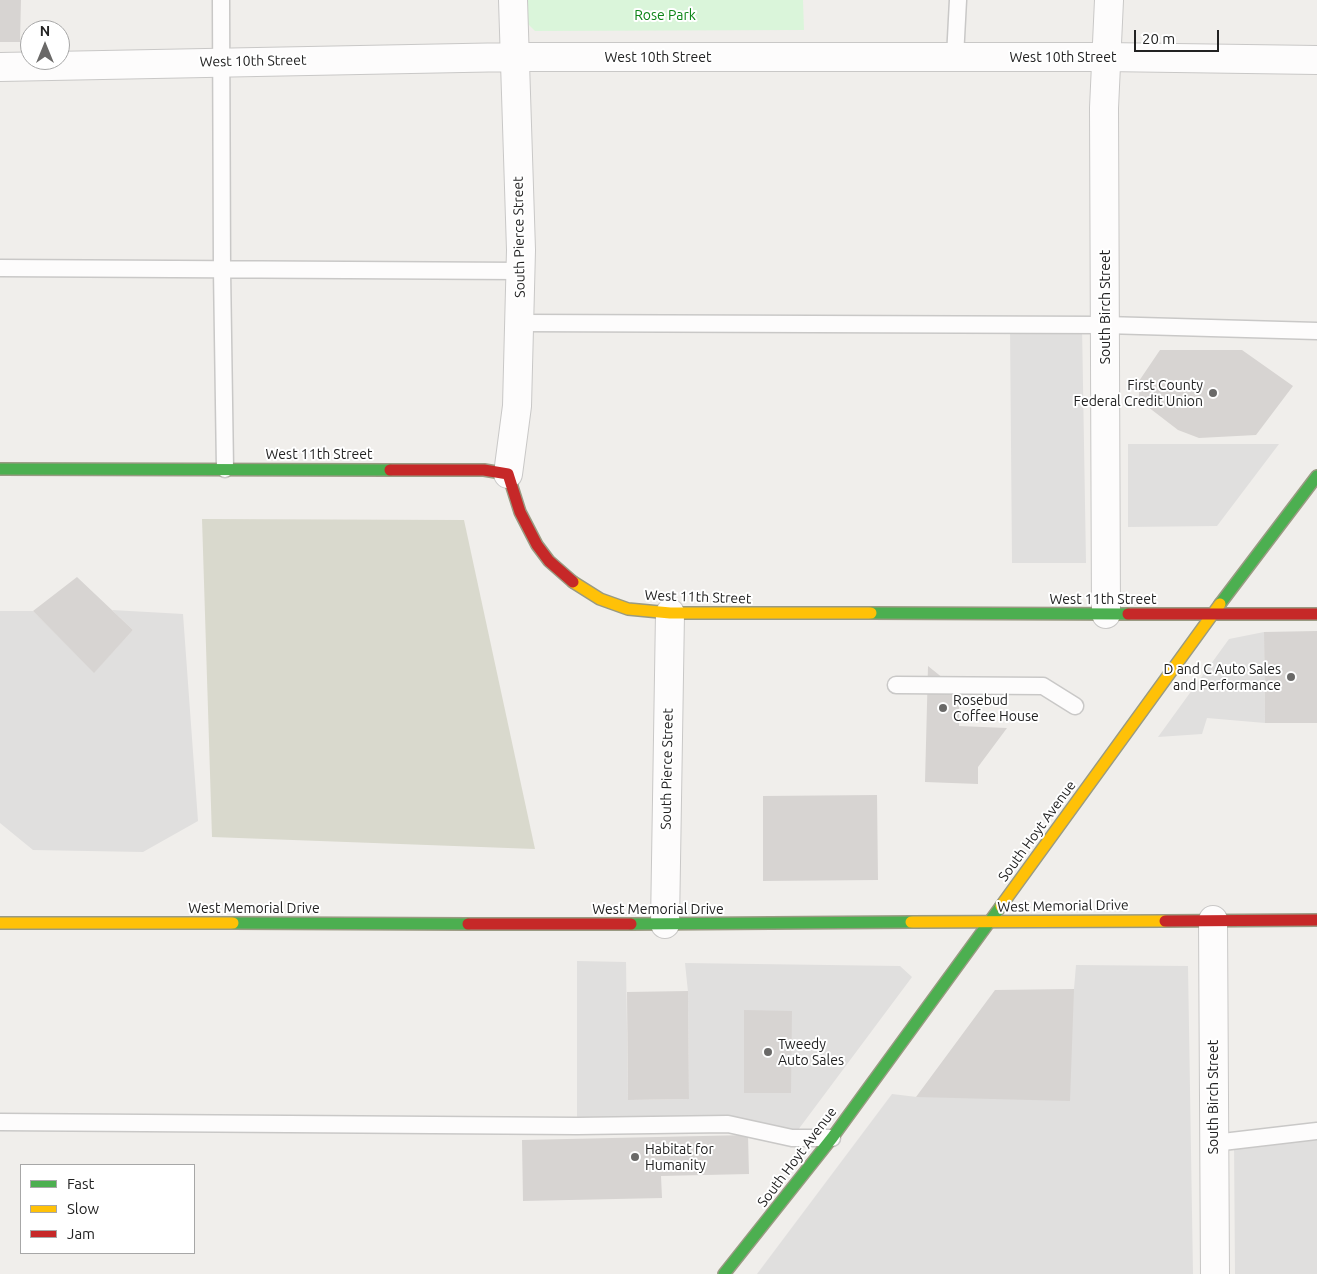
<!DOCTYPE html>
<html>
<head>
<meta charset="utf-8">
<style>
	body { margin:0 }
	#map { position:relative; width:1317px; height:1274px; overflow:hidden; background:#f0eeeb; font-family:Ubuntu,sans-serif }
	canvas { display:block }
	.legend { position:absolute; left:20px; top:1164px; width:175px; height:90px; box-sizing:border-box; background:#fff; border:1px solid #a7a7a7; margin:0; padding:6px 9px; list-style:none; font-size:15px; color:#222 }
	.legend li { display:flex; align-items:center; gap:10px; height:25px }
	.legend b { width:25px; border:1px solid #a7a7a7 }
	.north { position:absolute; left:20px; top:20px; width:50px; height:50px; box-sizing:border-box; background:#fff; border:1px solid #a7a7a7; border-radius:50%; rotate:0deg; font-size:14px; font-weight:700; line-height:20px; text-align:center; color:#222 }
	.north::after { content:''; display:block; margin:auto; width:18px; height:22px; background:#6a6968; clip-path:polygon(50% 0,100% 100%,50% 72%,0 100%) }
	.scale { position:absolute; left:1134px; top:30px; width:85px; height:22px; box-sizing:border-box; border:2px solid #222; border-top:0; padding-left:6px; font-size:15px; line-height:18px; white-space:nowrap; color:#222; -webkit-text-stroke:4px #fff; paint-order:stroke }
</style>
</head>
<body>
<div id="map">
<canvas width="1317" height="1274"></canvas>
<ul class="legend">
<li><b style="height:6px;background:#4caf50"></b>Fast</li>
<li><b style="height:6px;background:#ffc107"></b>Slow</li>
<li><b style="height:6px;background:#c62828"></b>Jam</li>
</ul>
<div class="north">N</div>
<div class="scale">20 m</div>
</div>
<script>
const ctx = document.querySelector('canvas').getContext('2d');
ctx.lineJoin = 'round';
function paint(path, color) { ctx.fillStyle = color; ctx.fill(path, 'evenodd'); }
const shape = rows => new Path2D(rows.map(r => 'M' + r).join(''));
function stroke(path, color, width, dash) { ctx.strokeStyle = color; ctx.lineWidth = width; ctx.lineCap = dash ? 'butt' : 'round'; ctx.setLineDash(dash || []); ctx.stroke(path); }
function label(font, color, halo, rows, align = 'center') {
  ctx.font = font + ' Ubuntu,sans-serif'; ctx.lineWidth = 4; ctx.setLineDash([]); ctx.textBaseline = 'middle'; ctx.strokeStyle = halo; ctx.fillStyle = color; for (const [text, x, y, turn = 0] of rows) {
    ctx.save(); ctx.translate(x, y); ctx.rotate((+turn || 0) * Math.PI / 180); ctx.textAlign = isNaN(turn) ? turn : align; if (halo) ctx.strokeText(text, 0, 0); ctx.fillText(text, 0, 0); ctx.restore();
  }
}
paint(shape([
	[202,519,464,520,535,849,212,837]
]), '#d9d9cd');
paint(shape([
	[526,0,803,0,804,30,535,31,526,22]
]), '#daf5da');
paint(shape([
	[1010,325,1082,325,1086,563,1012,563],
	[1128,444,1279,444,1217,526,1128,527],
	[112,610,183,614,198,821,143,852,33,850,0,823,0,611,33,611,94,672,133,630],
	[1264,632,1265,723,1207,718,1202,734,1158,737,1229,639],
	[577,961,626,962,628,1100,689,1099,688,992,685,963,900,966,912,977,792,1138,728,1124,577,1126],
	[1076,965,1188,966,1193,1274,757,1274,892,1094,917,1097,1074,989],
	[1317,1131,1317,1274,1235,1274,1234,1140]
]), '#e0dfde');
paint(shape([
	[0,0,21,0,20,42,0,42],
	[1160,350,1242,350,1293,386,1256,435,1199,438,1178,430,1139,400,1139,381],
	[77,577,133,630,94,673,33,611],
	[1317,631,1317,723,1265,723,1264,632],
	[928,666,959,691,959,726,1007,728,978,767,978,784,925,782],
	[877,795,878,880,763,881,763,796],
	[1074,989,1070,1101,916,1097,995,990],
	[688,991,689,1099,628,1100,627,992],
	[744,1010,792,1011,791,1093,744,1093],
	[748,1135,749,1174,661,1176,662,1198,523,1201,522,1140]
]), '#d7d4d2');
const lane = shape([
	[221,0,222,270,225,469],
	[955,57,958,0],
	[0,268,521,271],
	[519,323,1105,325,1317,331],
	[896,685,1043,686,1075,706],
	[0,1122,577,1126,728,1124,792,1138,832,1138],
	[1214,1143,1317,1131]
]);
const street = shape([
	[0,67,514,57,1105,57,1317,60],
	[508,474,517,406,521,250,513,0],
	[1106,614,1104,108,1109,0],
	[1213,920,1215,1274],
	[665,924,670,613]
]);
const fast = shape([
	[0,469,390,470],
	[1220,604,1317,476],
	[871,613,1128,614],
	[233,923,468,924],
	[631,924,911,922],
	[724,1274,832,1138,1001,906]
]);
const slow = shape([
	[573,582,600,599,628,609,670,613,871,613],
	[1001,906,1220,604],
	[911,922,1165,921],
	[0,923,233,923]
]);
const jam = shape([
	[390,470,484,470,508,474,520,512,537,545,549,561,573,582],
	[1128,614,1317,614],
	[1165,921,1317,920],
	[468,924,631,924]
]);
stroke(lane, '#c9c8c7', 19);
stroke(street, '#c9c8c7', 30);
stroke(fast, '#999a82', 14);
stroke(slow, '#999a82', 14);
stroke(jam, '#999a82', 14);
stroke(lane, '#fdfcfc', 16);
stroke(street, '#fdfcfc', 28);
stroke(fast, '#4caf50', 11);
stroke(slow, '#ffc107', 11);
stroke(jam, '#c62828', 11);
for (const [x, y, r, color] of [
	[1213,393,5,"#6a6968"],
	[1291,677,5,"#6a6968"],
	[943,708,5,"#6a6968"],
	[768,1052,5,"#6a6968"],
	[635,1157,5,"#6a6968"]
]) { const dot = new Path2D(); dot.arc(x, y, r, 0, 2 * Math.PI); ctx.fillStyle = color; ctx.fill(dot); stroke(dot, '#fff', 2); }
label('14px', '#0c8416', '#fff', [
	["Rose Park",665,15]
]);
label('14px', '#222', '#fff', [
	["West 10th Street",658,57],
	["West 10th Street",1063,57],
	["West 10th Street",253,61,-1],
	["South Pierce Street",519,237,-91],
	["South Birch Street",1105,307,-90],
	["West 11th Street",319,454],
	["West 11th Street",698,597,2],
	["West 11th Street",1103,599],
	["South Pierce Street",667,769,-89],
	["South Hoyt Avenue",1037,831,-54],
	["West Memorial Drive",1063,906,-1],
	["West Memorial Drive",254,908],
	["West Memorial Drive",658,909],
	["South Birch Street",1213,1097,-90],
	["South Hoyt Avenue",797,1157,-53]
]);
label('14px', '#222', '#fff', [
	["First County",1203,385,"right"],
	["Federal Credit Union",1203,401,"right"],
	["D and C Auto Sales",1281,669,"right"],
	["and Performance",1281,685,"right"],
	["Rosebud",953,700],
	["Coffee House",953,716],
	["Tweedy",778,1044],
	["Auto Sales",778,1060],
	["Habitat for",645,1149],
	["Humanity",645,1165]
], 'left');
</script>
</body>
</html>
